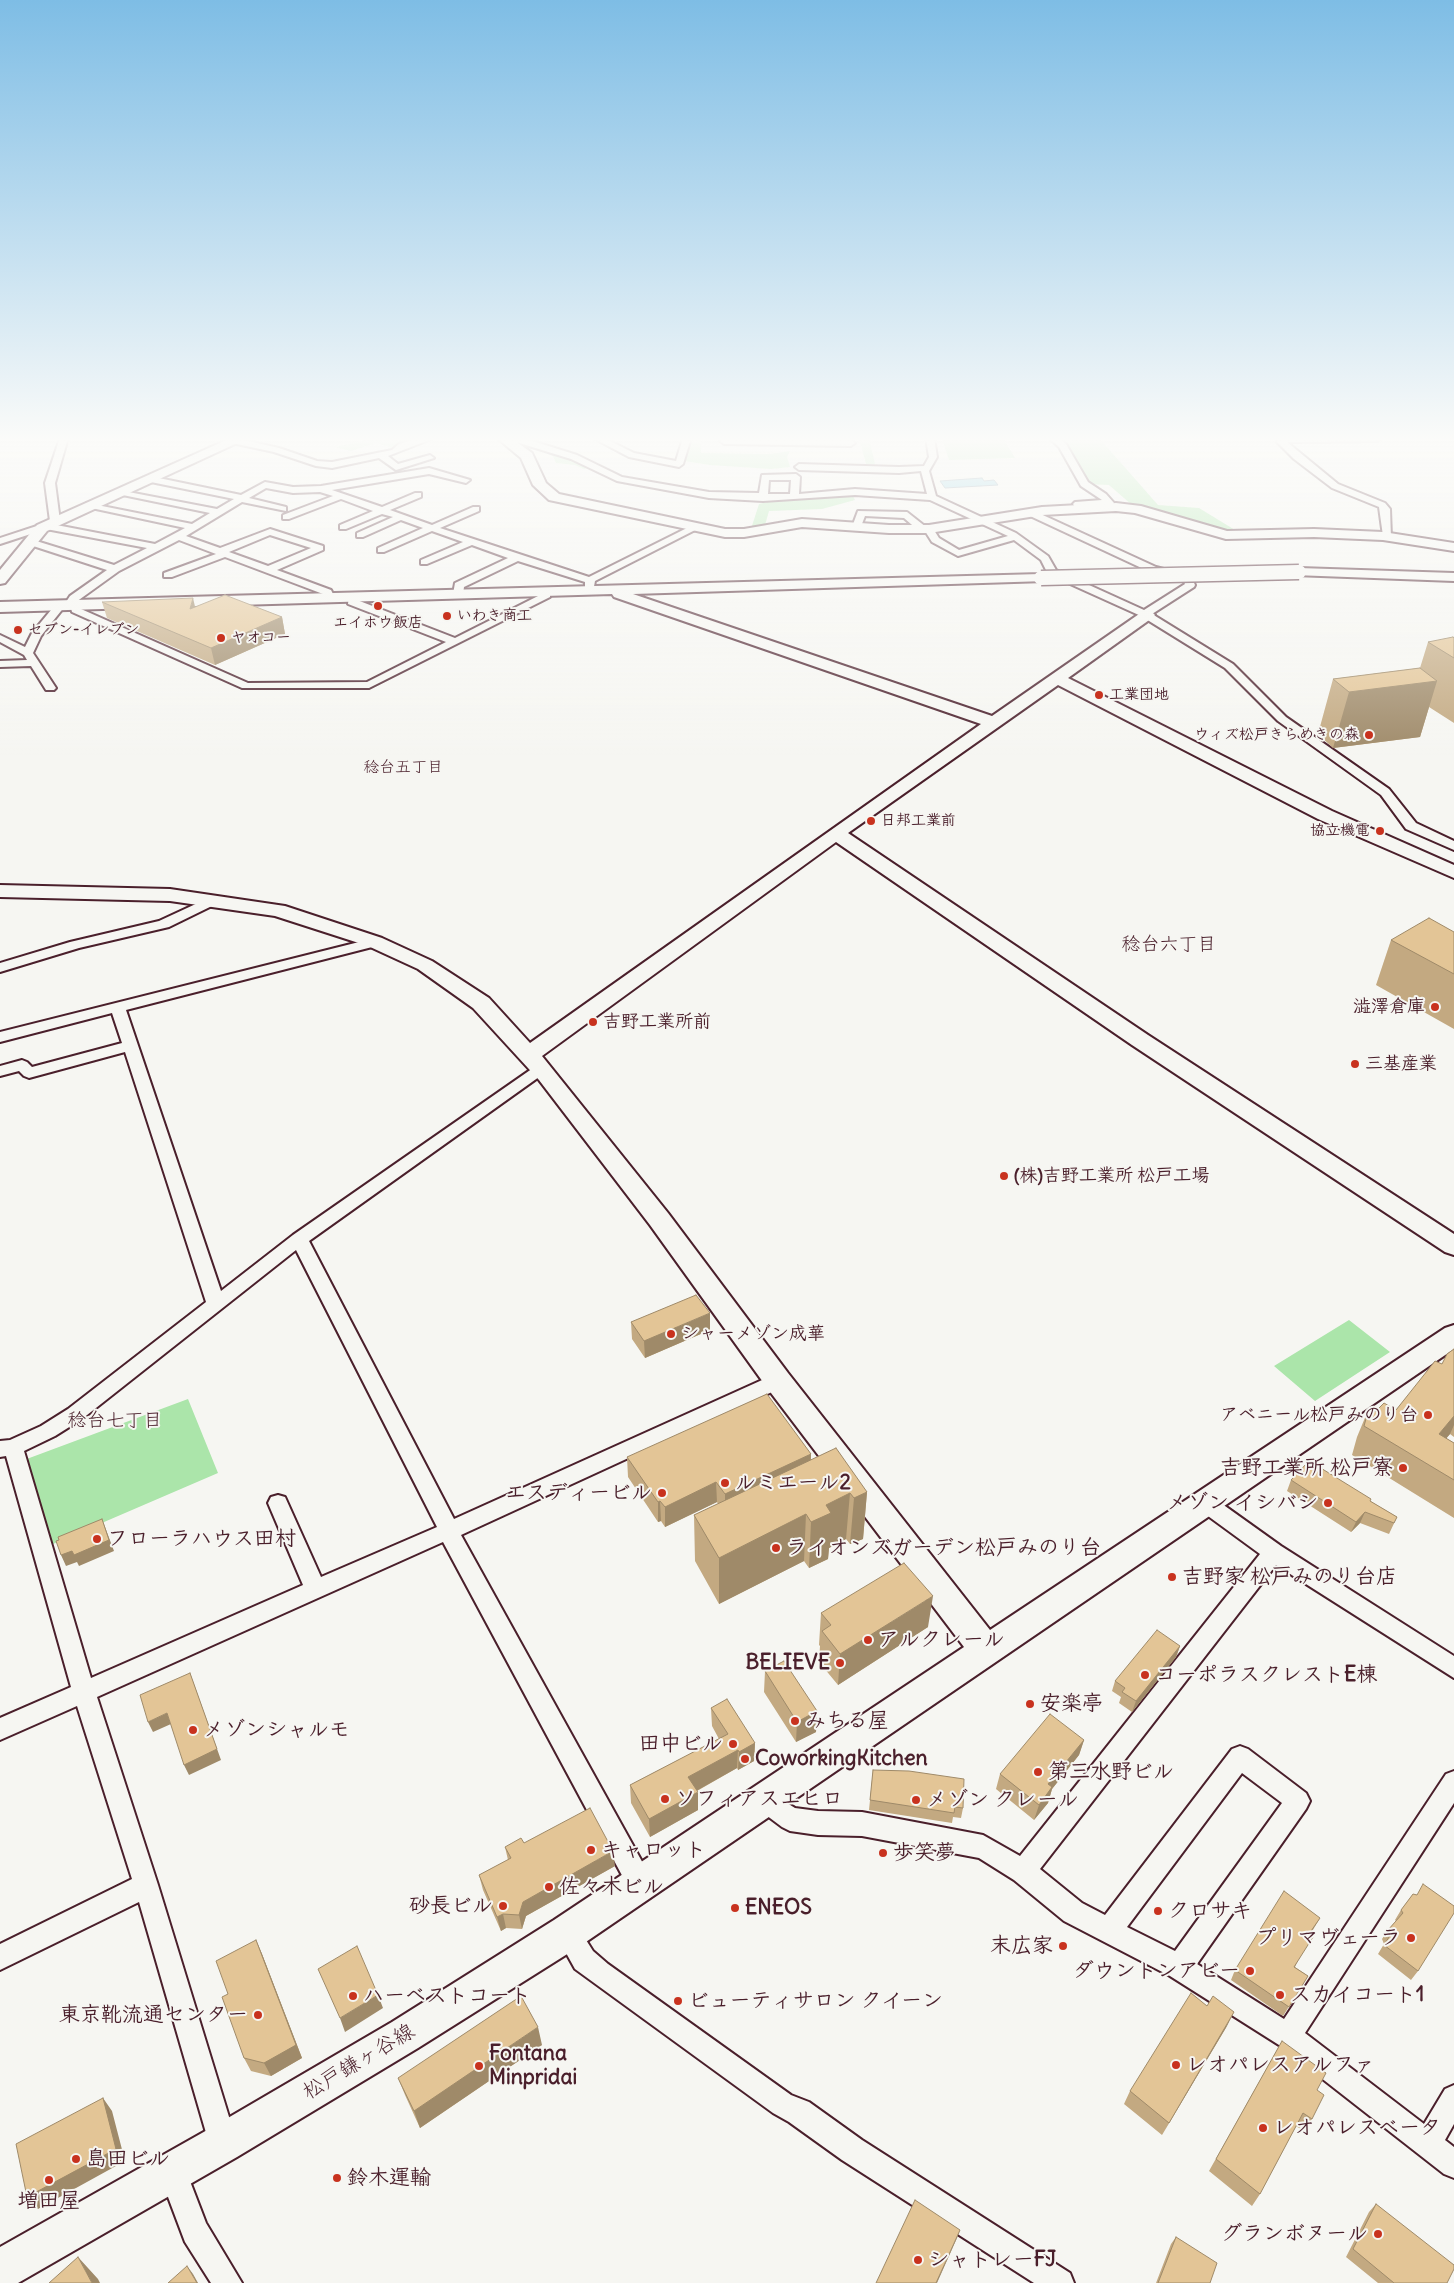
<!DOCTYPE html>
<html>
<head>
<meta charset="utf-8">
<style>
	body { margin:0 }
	canvas { display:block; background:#f6f6f2 }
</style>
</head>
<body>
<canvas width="1454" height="2283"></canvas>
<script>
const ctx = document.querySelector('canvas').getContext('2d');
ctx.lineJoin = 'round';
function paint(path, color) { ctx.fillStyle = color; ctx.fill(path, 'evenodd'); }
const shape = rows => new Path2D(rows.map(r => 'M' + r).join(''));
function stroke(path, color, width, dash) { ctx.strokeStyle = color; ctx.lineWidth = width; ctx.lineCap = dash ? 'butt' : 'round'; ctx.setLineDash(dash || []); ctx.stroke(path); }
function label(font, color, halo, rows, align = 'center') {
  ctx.font = font + ' Delius,"Klee One",sans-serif'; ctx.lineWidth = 4; ctx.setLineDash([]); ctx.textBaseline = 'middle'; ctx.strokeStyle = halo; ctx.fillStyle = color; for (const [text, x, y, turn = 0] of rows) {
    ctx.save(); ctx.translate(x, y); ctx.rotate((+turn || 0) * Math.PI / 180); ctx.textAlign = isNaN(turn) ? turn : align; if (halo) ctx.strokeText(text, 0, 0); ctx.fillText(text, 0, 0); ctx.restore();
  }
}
paint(shape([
	[359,438,425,438,396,449,376,443,351,451,335,447,364,441],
	[684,438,700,438,701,453,769,454,790,451,787,457,790,467,771,469,710,465,684,461],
	[859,438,869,438,875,464,866,464],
	[942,438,1003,438,1015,458,949,460],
	[1062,438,1099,438,1158,505,1199,508,1235,530,1223,530,1132,505,1109,485,1087,484],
	[523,444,572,457,591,467,584,469,575,465,556,463,553,456],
	[852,494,855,500,822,509,769,511,765,525,751,529,759,504,776,500],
	[1349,1320,1390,1352,1315,1401,1274,1366],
	[188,1399,218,1473,53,1544,24,1460]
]), '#abe5aa');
const water = shape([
	[982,478,984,481,994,480,998,485,945,488,940,481,982,478]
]);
paint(water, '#80cbe0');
stroke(water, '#6a8698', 1);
const street = shape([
	[60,438,68,438,55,483,60,521,55,524,50,521,45,483,60,438],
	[235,438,279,448,317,461,332,462,392,450,399,444,419,438,434,438,388,456,398,464,430,455,434,458,396,470,379,458,332,468,316,466,274,452,232,443,231,441,235,438],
	[503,438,523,438,577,455,622,477,709,492,759,493,762,475,796,474,800,477,799,494,855,489,927,494,921,471,899,473,799,470,795,467,799,464,899,467,924,466,929,457,926,438,934,438,937,457,929,471,936,496,1016,533,1048,556,1056,570,1144,610,1185,584,1183,580,1148,571,1028,515,1028,511,1034,511,1156,567,1191,576,1195,585,1194,587,1152,614,1233,664,1286,717,1389,789,1416,823,1454,841,1454,850,1406,829,1381,795,1278,721,1225,668,1141,616,1048,574,1041,560,1014,540,958,556,932,542,925,531,919,531,904,518,865,516,860,529,852,527,858,511,907,512,926,527,932,527,939,538,959,550,1008,536,930,500,855,495,763,501,709,498,617,481,571,459,516,442,503,442,503,438],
	[769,480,791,480,790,494,768,494,769,480],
	[593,438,604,438,634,453,676,461,683,438,691,438,683,464,679,467,629,457,593,438],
	[721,438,851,440,855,443,851,446,724,444,720,441,721,438],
	[1049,438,1059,438,1066,444,1088,482,1106,494,1114,503,1112,505,1084,507,1083,510,1077,510,1073,504,1075,502,1102,500,1081,486,1059,447,1049,438],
	[1277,438,1382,438,1378,441,1287,442,1338,484,1385,503,1390,509,1391,538,1383,536,1379,507,1332,488,1294,459,1277,442,1277,438],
	[429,468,470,480,466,483,429,474,332,490,382,507,415,493,421,493,421,497,390,510,432,525,473,507,479,507,479,511,440,528,589,577,693,525,701,527,595,581,593,592,585,592,585,582,518,561,464,587,463,594,458,597,453,594,455,583,508,558,472,545,427,564,421,564,421,560,463,542,432,531,384,552,378,552,378,548,423,528,401,520,363,537,357,537,357,533,393,517,382,514,346,529,340,529,340,525,373,511,341,499,289,519,283,519,283,515,333,496,320,492,293,493,266,488,249,498,286,507,286,511,242,502,186,536,220,548,270,529,323,546,323,550,277,570,331,590,335,598,334,600,326,600,323,594,225,557,172,577,164,577,164,573,216,554,179,540,119,571,76,602,81,603,81,609,248,683,367,682,446,642,348,604,349,595,357,595,357,600,455,638,540,595,542,589,550,589,550,597,369,688,242,688,72,612,71,608,65,606,41,636,33,653,56,688,54,690,46,690,31,666,0,667,0,661,27,660,24,655,0,642,0,635,25,647,32,633,56,604,64,605,70,596,107,570,27,544,27,540,33,540,114,565,147,548,46,529,0,544,0,538,46,523,155,544,185,528,82,506,87,503,192,524,210,513,113,493,118,490,217,509,234,499,146,481,146,477,149,476,241,495,265,482,293,487,321,486,429,468],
	[270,535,311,548,268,566,229,552,270,535],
	[213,896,218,897,220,900,218,903,169,927,79,948,0,972,0,963,70,942,159,921,213,896],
	[375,938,380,939,382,942,380,945,126,1010,221,1291,293,1235,536,1066,541,1064,549,1069,546,1072,309,1241,454,1519,771,1376,778,1374,785,1376,787,1381,785,1386,461,1535,650,1876,653,1885,650,1894,641,1897,632,1894,443,1542,97,1697,158,1885,237,2143,233,2153,223,2157,213,2153,209,2143,139,1902,0,1970,0,1944,132,1879,77,1706,0,1740,0,1718,71,1687,6,1456,0,1457,0,1441,10,1440,41,1426,68,1409,206,1302,125,1052,29,1078,24,1076,19,1071,0,1076,0,1066,22,1060,27,1062,32,1067,122,1043,112,1013,0,1042,0,1032,375,938],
	[296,1250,437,1527,321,1577,285,1497,278,1495,271,1497,268,1503,303,1585,91,1678,24,1451,55,1436,82,1419,296,1250],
	[1204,1494,1211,1496,1281,1546,1454,1656,1454,1678,1276,1565,1040,1869,1082,1903,1105,1915,1232,1749,1240,1746,1248,1749,1306,1793,1310,1801,1306,1809,1197,1964,1284,2019,1446,1774,1454,1771,1454,1803,1305,2033,1424,2124,1445,2089,1454,2085,1454,2124,1445,2140,1454,2147,1454,2178,1444,2174,1279,2045,1170,1976,1064,1921,1014,1880,979,1858,862,1836,818,1835,790,1831,782,1827,758,1809,754,1801,758,1793,766,1790,795,1808,818,1811,862,1812,983,1835,1020,1856,1260,1554,1197,1508,1194,1502,1197,1496,1204,1494],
	[1242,1773,1282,1803,1175,1951,1127,1927,1242,1773],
	[567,1921,576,1924,593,1951,608,1964,791,2095,809,2102,862,2140,1070,2273,1074,2283,1034,2283,842,2160,789,2122,773,2113,575,1969,555,1933,558,1924,567,1921],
	[173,2159,183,2163,206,2223,242,2283,211,2283,185,2242,159,2173,163,2163,173,2159]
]);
const secondary = shape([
	[231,438,248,438,47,531,5,583,0,584,0,570,37,525,231,438],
	[497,438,511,438,532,453,546,483,559,494,725,529,744,529,802,519,889,525,929,525,1042,507,1116,503,1141,506,1227,531,1314,529,1383,532,1454,543,1454,551,1383,540,1314,537,1226,539,1135,513,1116,511,1042,515,929,533,889,533,802,527,744,537,725,537,549,500,533,485,521,458,497,438],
	[1299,568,1454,573,1454,581,1294,575,1292,572,1299,568],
	[1041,574,1046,575,1048,578,1046,581,633,594,992,716,1142,612,1152,612,1155,615,1152,618,1068,678,1332,811,1454,865,1454,878,1318,819,1058,685,848,833,1148,1035,1454,1234,1454,1255,1445,1252,1132,1045,836,842,542,1056,668,1213,788,1373,990,1630,1445,1328,1454,1325,1454,1349,580,1946,418,2048,237,2157,18,2283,0,2283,0,2247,209,2129,392,2022,554,1920,964,1647,768,1389,650,1225,539,1080,473,1008,418,969,368,946,275,916,170,901,0,897,0,885,170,889,285,906,382,938,432,961,489,998,530,1043,981,724,614,597,612,594,0,612,0,602,1041,574]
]);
stroke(street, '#4a1f2b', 4);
stroke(secondary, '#4a1f2b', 4);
paint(street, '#f6f6f2');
paint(secondary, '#f6f6f2');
const secondaryBridge = shape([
	[1041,578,1299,572]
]);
stroke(secondaryBridge, '#4a1f2b', 17, []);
stroke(secondaryBridge, '#f6f6f2', 14);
paint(shape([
	[102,602,195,607,282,617,285,634,215,665,107,618],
	[1454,638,1454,723,1429,707,1420,737,1333,748,1318,734,1333,679,1420,668,1428,642],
	[1454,932,1454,1029,1376,985,1391,940],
	[631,1322,710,1330,645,1358,632,1339],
	[1454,1349,1454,1437,1450,1434,1446,1438,1454,1443,1454,1518,1352,1455,1357,1437,1369,1408,1375,1412,1396,1410,1442,1364],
	[811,1454,811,1460,867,1492,863,1539,850,1544,846,1539,829,1548,828,1559,809,1568,804,1561,719,1604,695,1561,694,1515,718,1504,717,1502,665,1527,661,1521,658,1522,628,1477,627,1457],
	[1291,1480,1370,1501,1397,1517,1389,1534,1360,1523,1351,1532,1287,1491],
	[821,1613,928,1627,838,1685,819,1662,820,1646,819,1645],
	[1180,1646,1176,1657,1132,1712,1119,1703,1121,1697,1112,1691,1115,1681],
	[765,1671,817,1711,816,1732,796,1742,764,1692],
	[711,1708,755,1743,754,1761,738,1770,737,1768,697,1791,698,1810,650,1837,631,1803,630,1785,719,1739,712,1726],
	[1084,1740,1079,1755,1052,1789,1048,1803,1034,1820,996,1789,1000,1774],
	[873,1770,963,1808,961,1818,953,1817,952,1823,869,1810],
	[524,1843,615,1866,526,1916,522,1929,506,1928,501,1931,483,1890,479,1875,508,1860,505,1847],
	[1413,1894,1418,1971,1411,1980,1378,1954,1384,1944,1382,1939,1388,1930,1396,1921,1395,1920,1401,1910],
	[1320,1918,1310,1935,1295,1967,1308,1976,1283,2016,1231,1980,1235,1970],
	[256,1940,262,1954,302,2058,271,2076,251,2071,244,2058,228,1994],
	[1227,2026,1162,2135,1124,2104,1130,2091],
	[1282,2041,1317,2090,1312,2119,1303,2131,1296,2126,1260,2194,1252,2206,1209,2171],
	[542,2045,420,2128,405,2095,398,2078],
	[1376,2204,1447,2283,1378,2283,1346,2257,1369,2212],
	[1176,2237,1210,2283,1156,2283,1171,2244]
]), '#c3a981');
paint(shape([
	[193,598,197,615,190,609],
	[282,617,285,634,215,665,211,648],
	[1437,681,1420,737,1333,748,1349,692],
	[710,1313,710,1330,645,1358,644,1341],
	[1454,1416,1454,1425,1450,1434,1426,1463,1439,1434],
	[811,1454,810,1474,725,1514,725,1494],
	[716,1482,717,1502,665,1527,665,1507],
	[867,1492,863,1539,850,1544,854,1498],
	[850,1493,846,1539,829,1548,828,1559,809,1568,811,1522,826,1505],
	[660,1501,661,1521,658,1522,658,1502],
	[1365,1512,1360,1523,1351,1532,1356,1522],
	[806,1514,804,1561,719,1604,719,1558],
	[102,1519,114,1551,79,1566,77,1562,66,1566,61,1555],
	[933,1596,928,1627,838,1685,840,1654],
	[1180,1646,1176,1657,1132,1712,1136,1701],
	[190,1673,221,1760,189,1775,184,1765],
	[817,1711,816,1732,796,1742,797,1722],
	[167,1713,171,1724,153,1732,148,1722],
	[1084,1740,1079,1755,1052,1789,1048,1803,1034,1820,1039,1805,1048,1784],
	[755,1743,754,1761,738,1770,739,1752],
	[738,1750,737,1768,689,1795,688,1777],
	[698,1792,698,1810,650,1837,649,1819],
	[613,1851,615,1866,526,1916,522,1929,519,1915,523,1902],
	[503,1914,506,1928,501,1931,497,1917],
	[256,1940,262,1954,302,2058,271,2076,264,2063],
	[378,1995,383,2008,345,2032,340,2018],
	[1234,2012,1227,2026,1162,2135,1169,2123],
	[538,2027,542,2045,420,2128,414,2111],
	[103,2098,112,2111,125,2161,38,2209,27,2197],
	[960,2230,957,2238,937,2283,936,2283],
	[78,2257,98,2279,100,2283,92,2283],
	[187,2266,193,2274,198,2283,197,2283]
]), '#9f8a69');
const building = shape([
	[225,595,282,617,211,648,102,602,193,598,190,609,225,595],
	[1453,637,1454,638,1454,658,1428,642,1453,637],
	[1420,668,1437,681,1349,692,1333,679,1420,668],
	[1429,918,1454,932,1454,974,1391,940,1429,918],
	[696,1295,710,1313,644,1341,631,1322,696,1295],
	[1454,1349,1454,1416,1439,1434,1454,1443,1454,1480,1364,1426,1369,1408,1375,1412,1384,1403,1396,1410,1435,1361,1442,1364,1447,1354,1454,1349],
	[767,1394,811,1454,725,1494,716,1482,665,1507,660,1501,658,1502,627,1457,767,1394],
	[836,1448,867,1492,854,1498,850,1493,826,1505,831,1513,811,1522,806,1514,719,1558,694,1515,836,1448],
	[1308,1462,1311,1462,1371,1499,1370,1501,1397,1517,1394,1523,1365,1512,1356,1522,1291,1480,1308,1462],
	[102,1519,109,1540,74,1555,72,1551,61,1555,56,1541,59,1540,58,1537,102,1519],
	[904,1563,933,1596,840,1654,822,1631,831,1625,821,1613,904,1563],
	[1157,1630,1180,1646,1136,1701,1122,1692,1125,1688,1115,1681,1157,1630],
	[784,1661,817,1711,797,1722,765,1671,784,1661],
	[190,1673,217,1749,184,1765,167,1713,148,1722,140,1695,190,1673],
	[727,1699,755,1743,739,1752,738,1750,688,1777,698,1792,649,1819,630,1785,728,1734,711,1708,727,1699],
	[1050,1714,1084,1740,1048,1784,1052,1787,1039,1805,1000,1774,1050,1714],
	[873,1770,909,1771,964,1779,963,1808,955,1807,954,1813,870,1800,873,1770],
	[590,1808,613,1851,523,1902,519,1915,503,1914,497,1917,479,1875,511,1858,505,1847,521,1838,524,1843,590,1808],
	[1423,1884,1454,1906,1454,1913,1418,1971,1384,1945,1391,1934,1388,1930,1403,1913,1401,1910,1413,1894,1417,1895,1423,1884],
	[1284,1891,1320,1918,1309,1934,1313,1937,1294,1967,1308,1976,1289,2007,1235,1970,1284,1891],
	[256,1940,296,2045,264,2063,244,2058,222,1997,228,1994,216,1961,256,1940],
	[357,1946,378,1995,340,2018,318,1969,357,1946],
	[1191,1993,1207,2006,1213,1996,1234,2012,1169,2123,1130,2091,1191,1993],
	[521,1996,538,2027,414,2111,398,2078,521,1996],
	[1282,2041,1326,2073,1317,2090,1324,2095,1312,2119,1303,2113,1260,2194,1216,2159,1282,2041],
	[103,2098,116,2149,27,2197,16,2144,103,2098],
	[915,2200,960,2230,936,2283,876,2283,915,2200],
	[1376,2204,1454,2265,1454,2269,1447,2283,1394,2283,1353,2249,1376,2204],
	[1176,2237,1217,2263,1210,2283,1158,2283,1176,2237],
	[78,2257,92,2283,49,2283,78,2257],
	[187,2266,197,2283,168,2283,187,2266]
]);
paint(building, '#e3c596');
stroke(building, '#9f8a69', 1);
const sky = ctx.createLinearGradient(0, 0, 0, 758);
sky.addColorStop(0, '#7ebde5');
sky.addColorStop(0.58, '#fbfbf9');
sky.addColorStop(1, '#fbfbf900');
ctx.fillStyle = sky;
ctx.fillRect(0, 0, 1454, 758);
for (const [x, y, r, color] of [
	[378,606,5,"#c8321e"],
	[447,616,5,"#c8321e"],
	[18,630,5,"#c8321e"],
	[221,638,5,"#c8321e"],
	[1099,695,5,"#c8321e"],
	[1369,735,5,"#c8321e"],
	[871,821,5,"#c8321e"],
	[1380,831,5,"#c8321e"],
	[1435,1007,5,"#c8321e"],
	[593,1022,5,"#c8321e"],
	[1355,1064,5,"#c8321e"],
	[1004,1176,5,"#c8321e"],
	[671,1334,5,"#c8321e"],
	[1428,1415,5,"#c8321e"],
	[1403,1468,5,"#c8321e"],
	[725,1483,5,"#c8321e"],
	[662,1493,5,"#c8321e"],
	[1328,1503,5,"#c8321e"],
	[97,1539,5,"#c8321e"],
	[776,1548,5,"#c8321e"],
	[1172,1577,5,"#c8321e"],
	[868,1640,5,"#c8321e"],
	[840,1663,5,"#c8321e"],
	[1145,1675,5,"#c8321e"],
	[1030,1704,5,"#c8321e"],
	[795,1721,5,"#c8321e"],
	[193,1730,5,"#c8321e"],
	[733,1744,5,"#c8321e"],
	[745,1759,5,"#c8321e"],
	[1038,1772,5,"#c8321e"],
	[665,1799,5,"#c8321e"],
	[916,1800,5,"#c8321e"],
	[591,1850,5,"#c8321e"],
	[883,1853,5,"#c8321e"],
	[549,1887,5,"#c8321e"],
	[503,1906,5,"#c8321e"],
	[735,1908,5,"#c8321e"],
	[1158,1911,5,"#c8321e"],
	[1411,1938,5,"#c8321e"],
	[1063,1946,5,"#c8321e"],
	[1250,1971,5,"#c8321e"],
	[1280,1995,5,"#c8321e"],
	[353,1996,5,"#c8321e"],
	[678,2001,5,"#c8321e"],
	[258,2015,5,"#c8321e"],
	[1176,2065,5,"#c8321e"],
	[479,2066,5,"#c8321e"],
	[1263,2128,5,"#c8321e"],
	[76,2159,5,"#c8321e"],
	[337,2178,5,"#c8321e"],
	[49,2180,5,"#c8321e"],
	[1378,2234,5,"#c8321e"],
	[918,2260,5,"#c8321e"]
]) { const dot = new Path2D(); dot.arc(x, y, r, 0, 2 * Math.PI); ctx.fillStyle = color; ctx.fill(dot); stroke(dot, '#f6f6f2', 2); }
label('bold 15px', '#4a1f2b', '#f6f6f2', [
	["いわき商工",457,616],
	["エイホウ飯店",378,623,"center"],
	["セブン-イレブン",28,630],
	["ヤオコー",231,638],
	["工業団地",1109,695],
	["ウィズ松戸きらめきの森",1359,735,"right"],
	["日邦工業前",881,821],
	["協立機電",1370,831,"right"]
], 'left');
label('16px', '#4a1f2b', '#f6f6f2', [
	["稔台五丁目",403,767]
]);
label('bold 18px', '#4a1f2b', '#f6f6f2', [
	["澁澤倉庫",1425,1007,"right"],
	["吉野工業所前",603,1022],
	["三基産業",1365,1064],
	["(株)吉野工業所 松戸工場",1014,1176],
	["シャーメゾン成華",681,1334],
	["アベニール松戸みのり台",1418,1415,"right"]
], 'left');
label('19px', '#4a1f2b', '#f6f6f2', [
	["稔台六丁目",1169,945],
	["稔台七丁目",115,1421]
]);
label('bold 21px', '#4a1f2b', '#f6f6f2', [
	["吉野工業所 松戸寮",1393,1468,"right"],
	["ルミエール2",735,1483],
	["エスディービル",652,1493,"right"],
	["メゾン イシバシ",1318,1503,"right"],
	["フローラハウス田村",107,1539],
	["ライオンズガーデン松戸みのり台",786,1548],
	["吉野家 松戸みのり台店",1182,1577],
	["アルクレール",878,1640],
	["BELIEVE",830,1663,"right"],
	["コーポラスクレストE棟",1155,1675],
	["安楽亭",1040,1704],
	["みちる屋",805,1721],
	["メゾンシャルモ",203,1730],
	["田中ビル",723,1744,"right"],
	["CoworkingKitchen",755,1759],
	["第三水野ビル",1048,1772],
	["ソフィアスエヒロ",675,1799],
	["メゾン クレール",926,1800],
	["キャロット",601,1850],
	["歩笑夢",893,1853],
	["佐々木ビル",559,1887],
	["砂長ビル",493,1906,"right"],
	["ENEOS",745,1908],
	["クロサキ",1168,1911],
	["プリマヴェーラ",1401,1938,"right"],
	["末広家",1053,1946,"right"],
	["ダウントンアビー",1240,1971,"right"],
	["スカイコート1",1290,1995],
	["ハーベストコート",363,1996],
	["ビューティサロン クイーン",688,2001],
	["東京靴流通センター",248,2015,"right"],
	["Fontana",489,2054],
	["Minpridai",489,2078],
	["レオパレスアルファ",1186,2065],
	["レオパレスベータ",1273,2128],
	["島田ビル",86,2159],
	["鈴木運輸",347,2178],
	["増田屋",49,2201,"center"],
	["グランボヌール",1368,2234,"right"],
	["シャトレーFJ",928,2260]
], 'left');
label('21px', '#4a1f2b', '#f6f6f2', [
	["松戸鎌ヶ谷線",359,2062,-31]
]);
</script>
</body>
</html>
